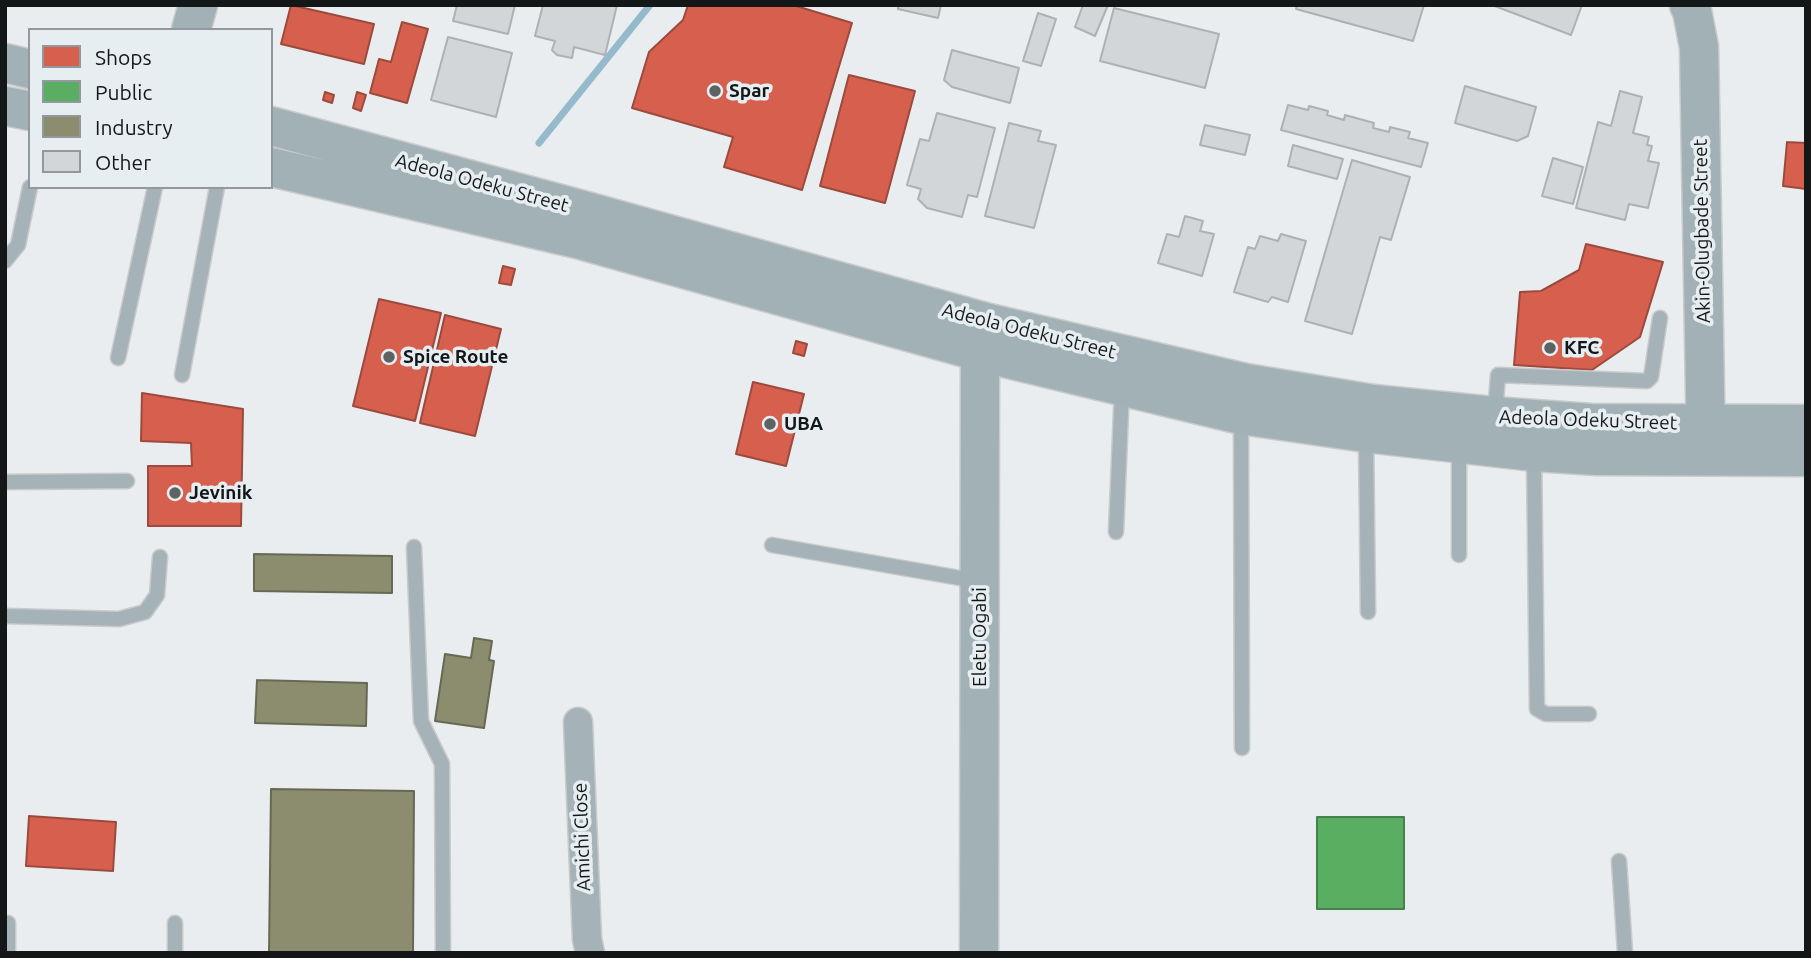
<!DOCTYPE html>
<html>
<head>
<meta charset="utf-8">
<style>
	body { margin:0 }
	#map { position:relative; width:1811px; height:958px; overflow:hidden; background:#e9edef; font-family:Ubuntu,sans-serif }
	canvas { display:block }
	.frame { position:absolute; inset:0; border:7px solid #141718; pointer-events:none }
	.legend { position:absolute; left:28px; top:28px; width:245px; height:161px; box-sizing:border-box; background:#e6eef2; border:2px solid #92989b; margin:0; padding:9px 12px; list-style:none; font-size:21px; color:#141718 }
	.legend li { display:flex; align-items:center; gap:14px; height:35px }
	.legend b { width:35px; border:2px solid #92989b }
</style>
</head>
<body>
<div id="map">
<canvas width="1811" height="958"></canvas>
<div class="frame"></div>
<ul class="legend">
<li><b style="height:19px;background:#d6604d"></b>Shops</li>
<li><b style="height:19px;background:#5aae61"></b>Public</li>
<li><b style="height:19px;background:#8c8c6e"></b>Industry</li>
<li><b style="height:19px;background:#d3d6d8"></b>Other</li>
</ul>
</div>
<script>
const ctx = document.querySelector('canvas').getContext('2d');
ctx.lineJoin = 'round';
function paint(path, color) { ctx.fillStyle = color; ctx.fill(path, 'evenodd'); }
const shape = rows => new Path2D(rows.map(r => 'M' + r).join(''));
function stroke(path, color, width, dash) { ctx.strokeStyle = color; ctx.lineWidth = width; ctx.lineCap = dash ? 'butt' : 'round'; ctx.setLineDash(dash || []); ctx.stroke(path); }
function label(font, color, halo, rows, align = 'center') {
  ctx.font = font + ' Ubuntu,sans-serif'; ctx.lineWidth = 7; ctx.setLineDash([]); ctx.textBaseline = 'middle'; ctx.strokeStyle = halo; ctx.fillStyle = color; for (const [text, x, y, turn = 0] of rows) {
    ctx.save(); ctx.translate(x, y); ctx.rotate((+turn || 0) * Math.PI / 180); ctx.textAlign = isNaN(turn) ? turn : align; if (halo) ctx.strokeText(text, 0, 0); ctx.fillText(text, 0, 0); ctx.restore();
  }
}
const shops = shape([
	[291,5,374,24,364,64,281,44,291,5],
	[688,5,793,5,852,23,802,190,724,167,733,137,632,108,649,52,683,20,688,5],
	[402,22,428,29,407,103,370,93,379,59,391,62,402,22],
	[849,75,915,91,885,203,820,186,849,75],
	[325,92,334,95,332,103,323,100,325,92],
	[357,92,366,95,361,111,353,108,357,92],
	[1787,142,1806,143,1806,189,1783,186,1787,142],
	[1586,244,1663,262,1640,337,1592,370,1514,365,1520,292,1541,291,1579,270,1586,244],
	[503,266,515,269,511,285,499,283,503,266],
	[379,299,441,313,415,421,353,406,379,299],
	[445,315,501,329,475,436,420,423,445,315],
	[796,341,807,344,804,356,793,353,796,341],
	[753,382,804,394,786,466,736,454,753,382],
	[142,393,243,409,241,526,148,526,148,466,192,466,191,443,141,441,142,393],
	[29,816,116,822,113,871,26,866,29,816]
]);
paint(shops, '#d6604d');
stroke(shops, '#9c4a3d', 2);
const public = shape([
	[1317,817,1404,817,1404,909,1317,909,1317,817]
]);
paint(public, '#5aae61');
stroke(public, '#45814b', 2);
const industry = shape([
	[254,554,392,556,392,593,254,591,254,554],
	[474,638,492,641,489,660,494,661,484,728,435,721,445,654,471,658,474,638],
	[257,680,367,683,366,726,255,723,257,680],
	[271,789,414,791,413,953,269,953,271,789]
]);
paint(industry, '#8c8c6e');
stroke(industry, '#686954', 2);
stroke(shape([
	[539,143,650,5]
]), '#94bacb', 7);
const building = shape([
	[457,5,515,5,508,34,453,21,457,5],
	[543,5,617,5,605,55,574,47,572,58,557,55,552,50,555,41,535,36,543,5],
	[898,5,941,5,938,18,898,9,898,5],
	[1083,5,1108,5,1095,36,1075,27,1083,5],
	[1297,5,1424,5,1413,41,1296,9,1297,5],
	[1492,5,1582,5,1571,35,1492,5],
	[1114,8,1219,34,1205,88,1100,61,1114,8],
	[1038,13,1056,19,1041,66,1023,61,1038,13],
	[448,37,512,53,496,117,431,100,448,37],
	[952,50,1019,68,1010,103,952,87,944,80,952,50],
	[1465,86,1536,107,1528,136,1517,141,1455,123,1465,86],
	[1620,91,1642,97,1633,133,1649,137,1647,145,1652,146,1648,161,1659,163,1648,208,1629,204,1625,220,1576,208,1598,122,1611,126,1620,91],
	[1288,105,1308,110,1309,106,1328,111,1327,115,1344,120,1345,115,1374,123,1373,128,1389,132,1390,127,1410,132,1408,138,1428,143,1421,167,1281,130,1288,105],
	[937,113,995,128,977,197,968,195,962,217,927,208,918,199,921,189,907,185,920,139,929,141,937,113],
	[1009,123,1041,131,1038,141,1056,145,1034,228,985,216,1009,123],
	[1205,125,1250,135,1245,155,1200,145,1205,125],
	[1293,145,1343,159,1337,179,1288,166,1293,145],
	[1553,158,1583,167,1573,204,1542,196,1553,158],
	[1352,160,1410,177,1391,240,1380,237,1352,334,1305,321,1352,160],
	[1185,216,1203,221,1200,231,1214,234,1202,276,1158,263,1167,234,1179,237,1185,216],
	[1281,234,1306,241,1288,302,1272,297,1268,302,1234,292,1248,247,1255,249,1260,236,1278,241,1281,234]
]);
paint(building, '#d3d6d8');
stroke(building, '#aeb1b2', 2);
const lane = shape([
	[5,261,18,245,30,187],
	[118,358,155,187],
	[182,375,217,187],
	[1495,414,1498,375,1647,381,1651,377,1660,318],
	[1241,416,1242,748],
	[1366,435,1368,612],
	[1459,444,1459,555],
	[1534,454,1537,709,1546,714,1589,714],
	[5,482,127,481],
	[1116,532,1122,388],
	[772,545,977,581],
	[414,547,421,721,442,764,443,953],
	[5,616,119,619,145,612,157,595,160,557],
	[1619,861,1625,953],
	[8,923,8,953],
	[175,953,175,923]
]);
const street = shape([
	[578,722,587,939,590,953]
]);
const secondary = shape([
	[1689,5,1692,11,1699,47,1706,449],
	[191,30,198,5],
	[5,63,30,69],
	[5,106,30,111],
	[271,126,583,210,989,323,1246,383,1373,404,1493,416,1591,423,1806,424],
	[271,167,577,239,980,352,1241,415,1366,433,1534,452,1597,456,1806,457],
	[979,953,980,352,988,329]
]);
stroke(lane, '#c8cbcc', 17);
stroke(street, '#c8cbcc', 31);
stroke(secondary, '#c8cbcc', 41);
stroke(lane, '#a5b2b8', 14);
stroke(street, '#a5b2b8', 28);
stroke(secondary, '#a2b1b6', 38);
for (const [x, y, r, color] of [
	[715,91,7,"#5f6263"],
	[1550,348,7,"#5f6263"],
	[389,357,7,"#5f6263"],
	[770,424,7,"#5f6263"],
	[175,493,7,"#5f6263"]
]) { const dot = new Path2D(); dot.arc(x, y, r, 0, 2 * Math.PI); ctx.fillStyle = color; ctx.fill(dot); stroke(dot, '#e6eef2', 2.5); }
label('bold 19px', '#141718', '#e6eef2', [
	["Spar",729,91],
	["KFC",1564,348],
	["Spice Route",403,357],
	["UBA",784,424],
	["Jevinik",189,493]
], 'left');
label('19px', '#141718', '#e6eef2', [
	["Adeola Odeku Street",482,183,15],
	["Akin-Olugbade Street",1702,231,-91],
	["Adeola Odeku Street",1029,331,14],
	["Adeola Odeku Street",1588,420,2],
	["Eletu Ogabi",980,637,-90],
	["Amichi Close",582,837,-92]
]);
</script>
</body>
</html>
